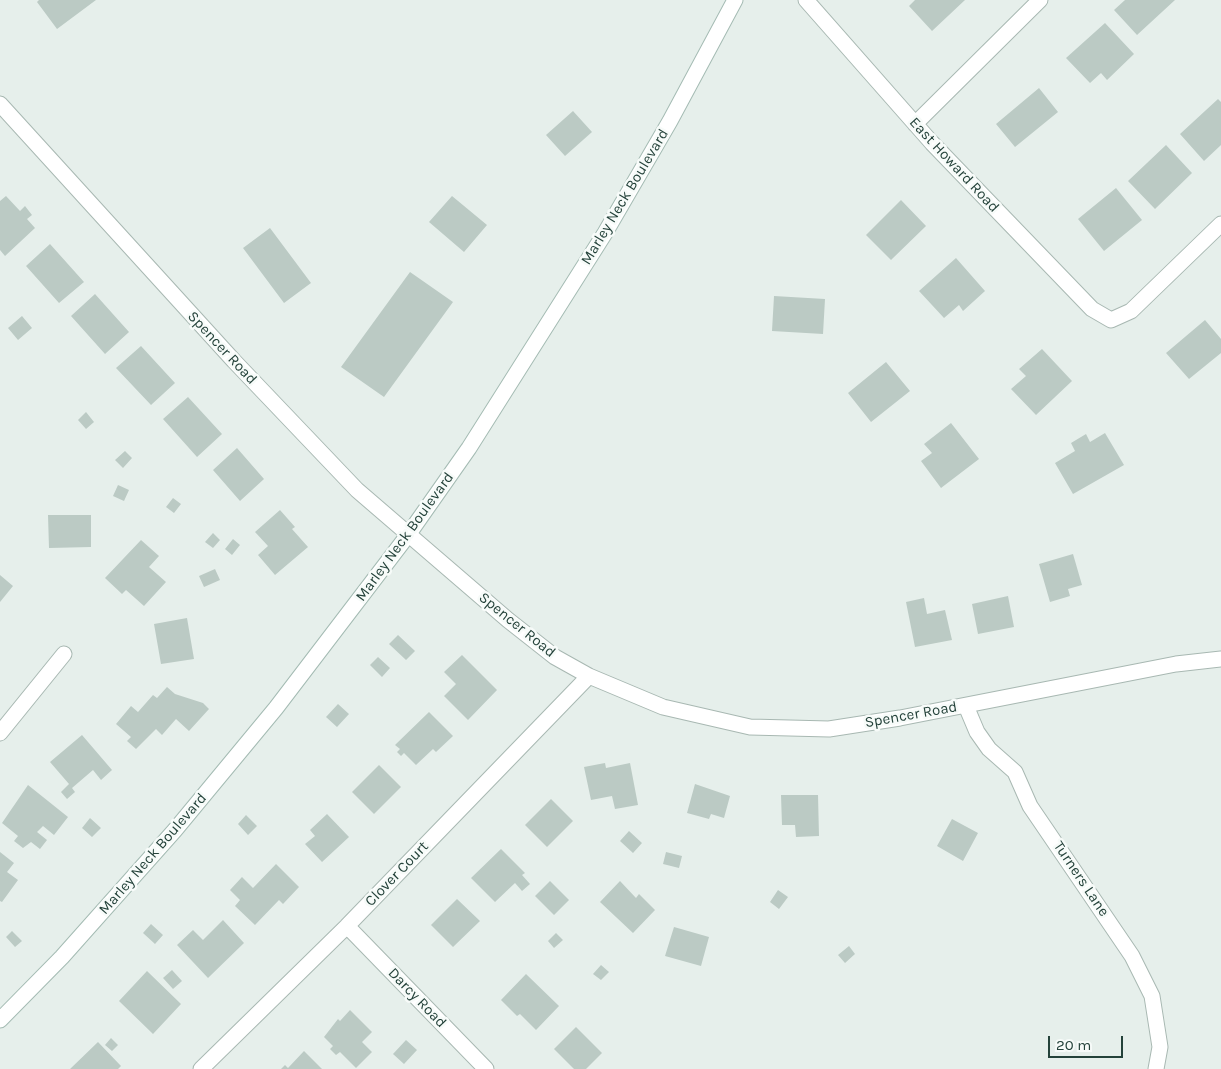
<!DOCTYPE html>
<html>
<head>
<meta charset="utf-8">
<style>
	body { margin:0 }
	#map { position:relative; width:1221px; height:1069px; overflow:hidden; background:#e6efeb; font-family:Karla,sans-serif }
	canvas { display:block }
	.scale { position:absolute; left:1048px; top:1036px; width:75px; height:22px; box-sizing:border-box; border:2px solid #24423a; border-top:0; padding-left:6px; font-size:15px; line-height:18px; white-space:nowrap; color:#24423a; -webkit-text-stroke:4px #f7fbf9; paint-order:stroke }
</style>
</head>
<body>
<div id="map">
<canvas width="1221" height="1069"></canvas>
<div class="scale">20 m</div>
</div>
<script>
const ctx = document.querySelector('canvas').getContext('2d');
ctx.lineJoin = 'round';
function paint(path, color) { ctx.fillStyle = color; ctx.fill(path, 'evenodd'); }
const shape = rows => new Path2D(rows.map(r => 'M' + r).join(''));
function stroke(path, color, width, dash) { ctx.strokeStyle = color; ctx.lineWidth = width; ctx.lineCap = dash ? 'butt' : 'round'; ctx.setLineDash(dash || []); ctx.stroke(path); }
function label(font, color, halo, rows, align = 'center') {
  ctx.font = font + ' Karla,sans-serif'; ctx.lineWidth = 5; ctx.setLineDash([]); ctx.textBaseline = 'middle'; ctx.strokeStyle = halo; ctx.fillStyle = color; for (const [text, x, y, turn = 0] of rows) {
    ctx.save(); ctx.translate(x, y); ctx.rotate((+turn || 0) * Math.PI / 180); ctx.textAlign = isNaN(turn) ? turn : align; if (halo) ctx.strokeText(text, 0, 0); ctx.fillText(text, 0, 0); ctx.restore();
  }
}
paint(shape([
	[39,0,96,0,57,29,37,2],
	[915,0,965,0,932,31,909,6],
	[1125,0,1175,0,1137,35,1114,10],
	[1105,23,1134,54,1107,80,1101,73,1090,83,1066,58],
	[1039,88,1058,112,1015,147,996,124],
	[1218,99,1221,102,1221,145,1204,161,1180,134],
	[573,111,592,132,565,156,546,135],
	[1166,145,1192,173,1155,209,1128,181],
	[1116,188,1142,220,1104,251,1078,219],
	[6,196,20,211,25,206,32,215,27,219,35,228,5,256,0,250,0,201],
	[452,196,487,225,464,252,429,222],
	[901,200,926,226,891,260,866,235],
	[270,228,311,283,284,303,243,248],
	[50,244,84,282,59,303,26,266],
	[956,258,985,291,963,311,959,305,944,318,919,291],
	[410,272,453,302,384,397,341,367],
	[95,294,129,332,105,354,71,316],
	[774,296,825,299,823,334,772,331],
	[22,316,32,328,18,340,8,328],
	[1205,320,1221,339,1221,353,1189,379,1166,353],
	[141,346,175,383,151,405,116,368],
	[1042,349,1072,381,1036,415,1011,389,1026,376,1019,369],
	[886,362,910,391,871,422,848,393],
	[188,397,222,434,197,457,163,419],
	[86,412,94,422,86,429,78,420],
	[951,423,979,459,941,488,921,461,932,453,924,444],
	[1105,433,1124,465,1073,494,1055,463,1075,451,1071,443,1086,434,1090,442],
	[237,448,264,479,240,501,213,470],
	[125,451,132,458,123,468,115,460],
	[118,485,129,490,124,501,113,496],
	[173,498,181,504,174,513,166,507],
	[280,510,295,527,292,529,308,547,275,575,258,555,268,546,255,532],
	[48,515,91,515,91,547,49,548],
	[213,533,220,540,213,548,205,542],
	[233,539,240,545,232,555,225,549],
	[141,540,159,556,149,567,166,582,144,606,126,590,122,594,105,578],
	[1073,554,1082,585,1068,589,1070,596,1050,602,1039,564],
	[215,569,220,580,204,587,199,576],
	[0,575,13,586,0,602],
	[1008,596,1014,627,978,634,972,604],
	[924,598,927,614,945,610,952,640,915,647,906,602],
	[187,618,194,659,161,664,154,624],
	[398,635,415,651,406,660,389,644],
	[462,655,497,690,468,720,444,696,456,684,444,672],
	[378,657,390,668,382,677,370,665],
	[167,687,175,694,203,703,209,709,189,731,176,719,162,735,156,729,136,749,127,741,131,737,116,724,131,706,138,712,153,695,157,698],
	[338,704,349,714,337,727,326,717],
	[429,712,453,736,436,752,433,749,416,765,404,753,401,756,397,752,400,749,395,745],
	[82,735,112,770,101,780,93,770,72,788,75,792,67,799,61,792,69,784,50,762],
	[605,763,606,768,630,763,638,805,615,809,612,796,591,800,584,767],
	[379,765,401,787,374,814,352,792],
	[695,784,730,796,724,818,711,814,709,819,687,813],
	[28,785,68,817,54,835,43,826,37,832,47,840,40,849,31,842,23,848,14,841,18,836,2,823],
	[781,795,818,795,819,836,796,837,795,825,782,825],
	[551,799,573,821,547,847,525,825],
	[327,814,349,837,322,862,305,844,315,836,310,830],
	[246,815,257,826,248,835,238,824],
	[90,818,101,828,92,837,82,828],
	[952,819,978,833,963,861,937,846],
	[629,831,642,843,633,853,620,841],
	[501,849,525,873,522,875,530,884,522,891,515,883,495,902,471,878],
	[0,852,14,863,7,872,18,880,2,902,0,901],
	[666,852,682,856,679,868,663,864],
	[276,864,299,887,283,904,279,900,255,925,235,906,240,900,230,890,242,877,253,888],
	[550,881,569,900,554,915,535,896],
	[620,881,636,898,639,894,655,910,633,933,600,902],
	[778,890,788,897,779,909,770,902],
	[457,899,480,921,453,947,431,925],
	[223,920,244,943,208,978,177,945,193,930,203,940],
	[151,924,163,935,155,944,143,933],
	[674,927,709,937,701,966,665,956],
	[12,931,22,941,15,947,6,937],
	[556,933,563,940,554,948,548,941],
	[849,946,855,954,845,963,838,955],
	[601,965,609,972,601,980,593,974],
	[172,970,182,981,173,989,163,978],
	[147,971,181,1004,153,1034,119,1001],
	[526,974,559,1006,536,1030,520,1014,517,1016,501,1000],
	[350,1010,372,1032,362,1042,372,1052,356,1068,340,1052,336,1055,330,1049,333,1046,324,1037,338,1019,340,1021],
	[576,1027,602,1053,586,1069,574,1069,554,1049],
	[111,1038,118,1045,112,1051,105,1045],
	[406,1040,417,1050,404,1064,393,1054],
	[98,1042,121,1066,118,1069,70,1069],
	[304,1051,322,1069,281,1069,285,1065,288,1068]
]), '#bbcac4');
const street = shape([
	[806,0,932,143,1092,309,1111,320,1131,311,1221,224],
	[0,104,234,361,357,490,508,620,555,657,589,676,663,707,750,727,829,729,900,718,1176,664,1221,659],
	[915,124,1040,0],
	[966,706,977,732,989,749,1015,772,1030,806,1132,956,1152,996,1160,1047,1156,1069],
	[0,733,64,654],
	[347,926,486,1069],
	[201,1069,347,926,589,676]
]);
const secondary = shape([
	[0,1020,62,957,175,830,276,708,408,535,469,448,605,233,670,121,735,0]
]);
stroke(street, '#a8b8b2', 17);
stroke(secondary, '#a4bbb3', 17);
stroke(street, '#fff', 15);
stroke(secondary, '#fff', 15);
label('15px', '#24423a', '#f7fbf9', [
	["East Howard Road",954,165,47],
	["Marley Neck Boulevard",625,197,-59],
	["Spencer Road",222,348,47],
	["Marley Neck Boulevard",405,537,-54],
	["Spencer Road",517,625,39],
	["Spencer Road",911,715,-10],
	["Marley Neck Boulevard",153,854,-49],
	["Clover Court",397,874,-46],
	["Turners Lane",1081,879,56],
	["Darcy Road",417,998,46]
]);
</script>
</body>
</html>
